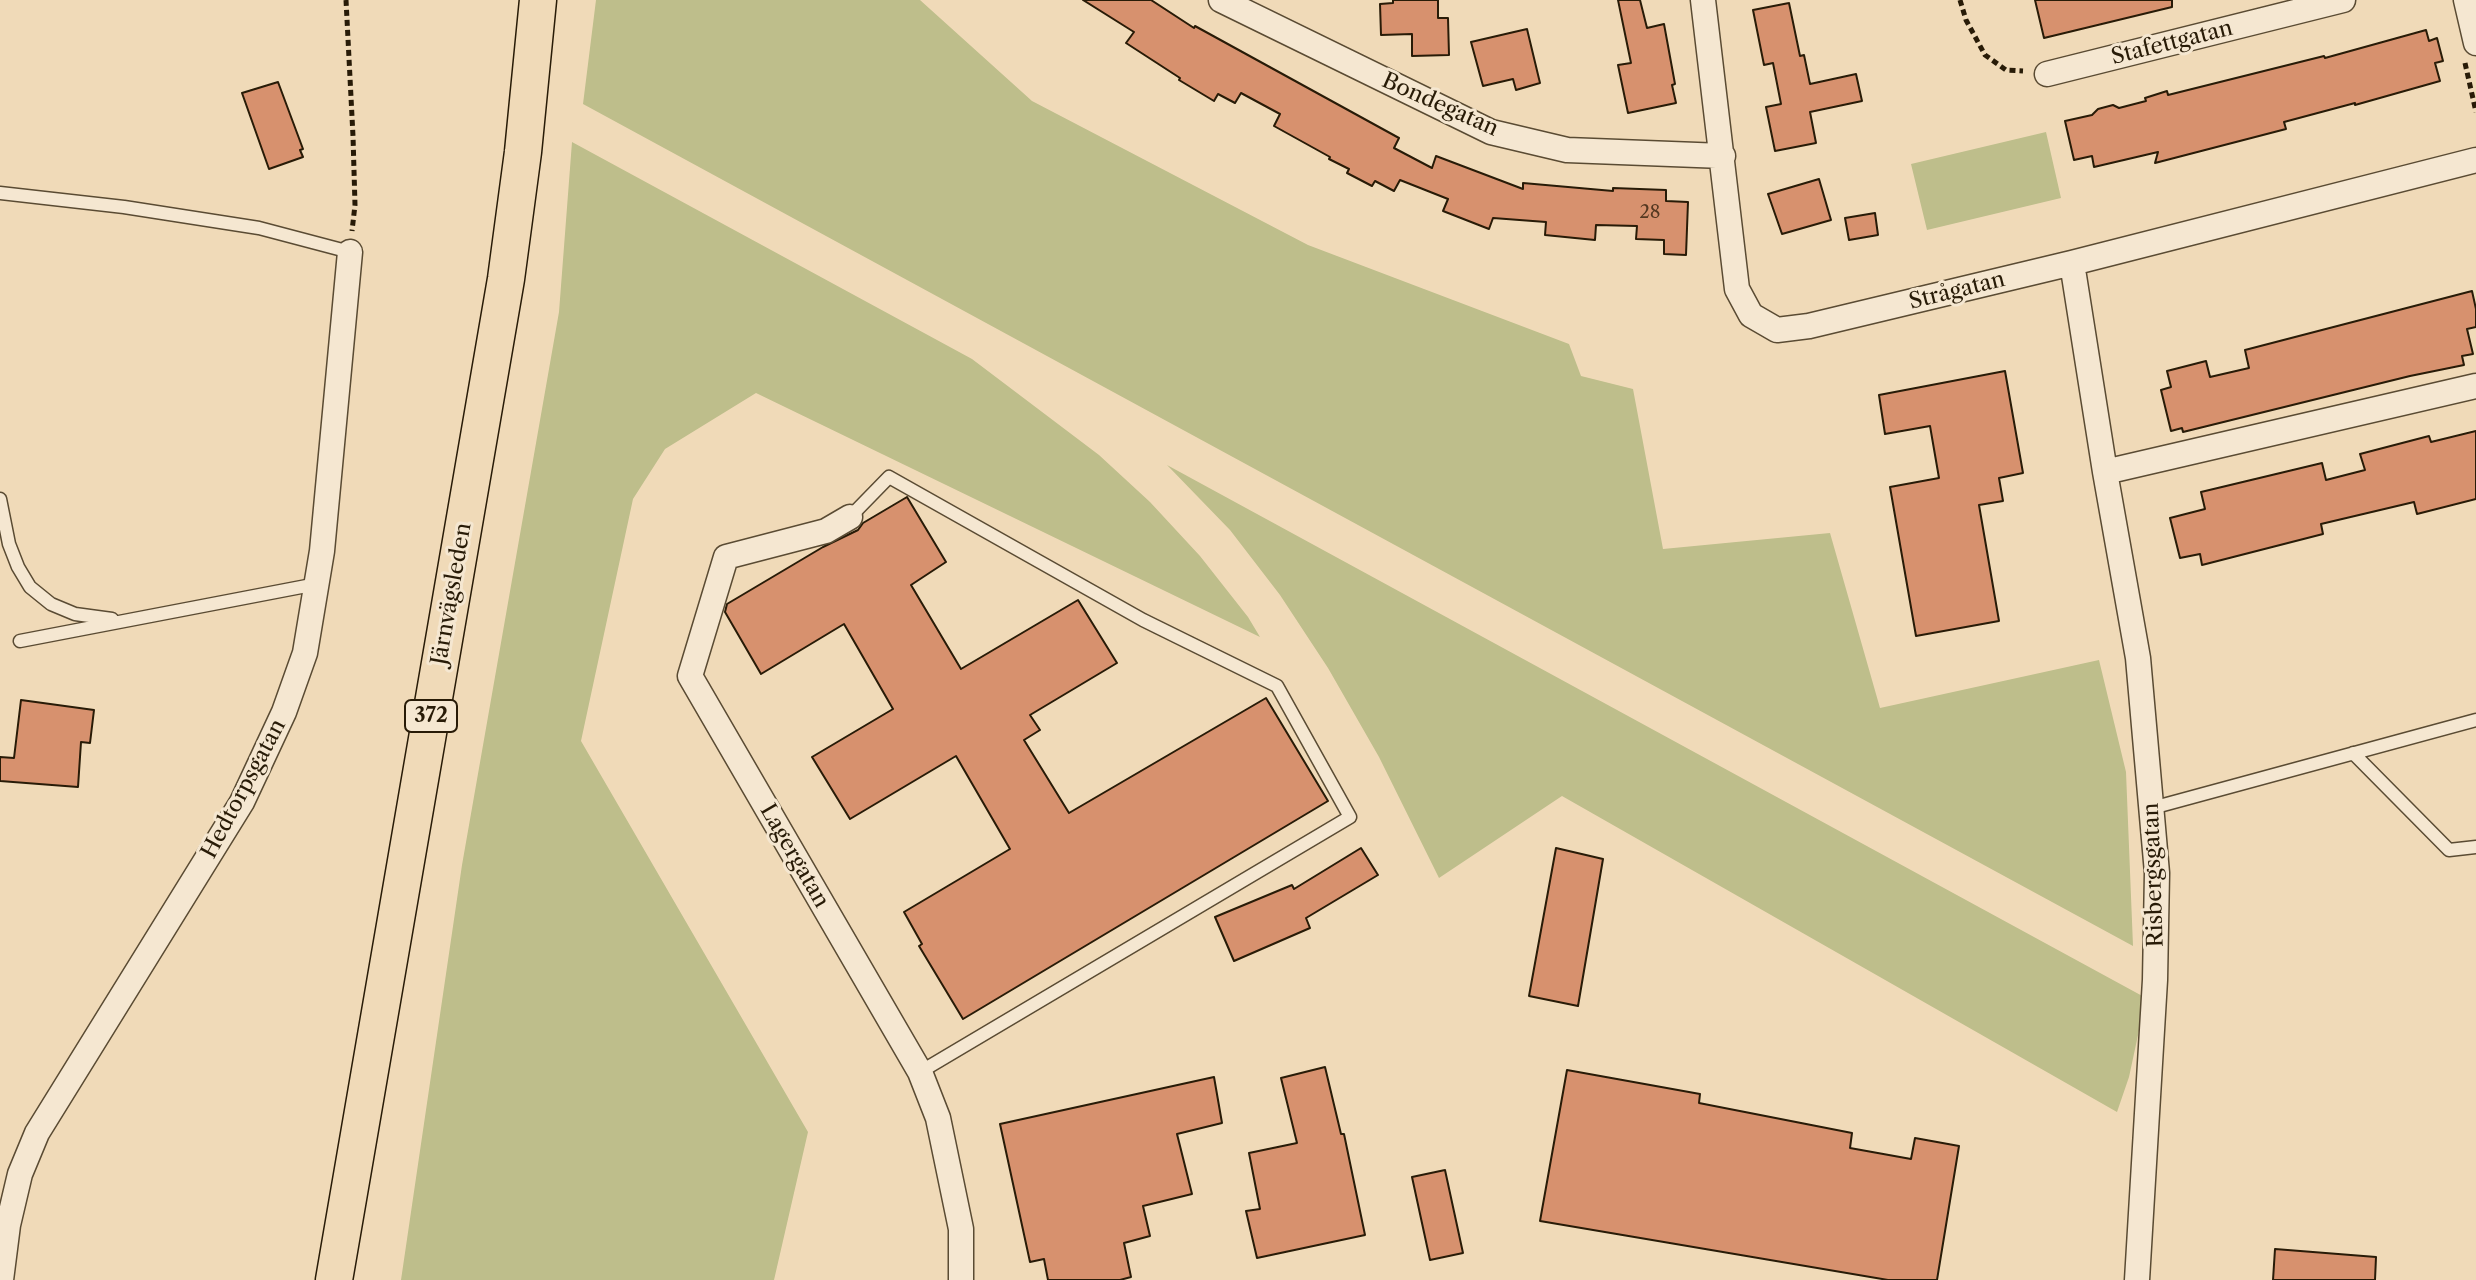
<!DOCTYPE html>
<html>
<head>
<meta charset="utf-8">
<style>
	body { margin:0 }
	canvas { display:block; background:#f0dab8 }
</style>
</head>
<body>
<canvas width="2476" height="1280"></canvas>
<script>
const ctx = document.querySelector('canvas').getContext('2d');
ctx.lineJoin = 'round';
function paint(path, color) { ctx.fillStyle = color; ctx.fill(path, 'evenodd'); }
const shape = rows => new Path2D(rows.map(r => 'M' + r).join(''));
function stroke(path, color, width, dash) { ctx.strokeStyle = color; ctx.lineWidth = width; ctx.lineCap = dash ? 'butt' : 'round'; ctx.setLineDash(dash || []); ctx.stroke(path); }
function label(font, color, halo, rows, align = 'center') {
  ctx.font = font + ' "Libre Caslon Text",serif'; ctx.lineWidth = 6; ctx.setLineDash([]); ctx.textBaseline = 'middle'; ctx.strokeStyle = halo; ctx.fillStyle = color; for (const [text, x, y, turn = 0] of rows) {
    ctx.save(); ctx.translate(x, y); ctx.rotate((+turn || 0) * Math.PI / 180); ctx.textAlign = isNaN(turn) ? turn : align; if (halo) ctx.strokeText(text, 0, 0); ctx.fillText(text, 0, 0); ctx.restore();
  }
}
paint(shape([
	[596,0,920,0,1032,101,1308,245,1569,344,1581,376,1633,389,1663,549,1830,533,1880,708,2099,660,2126,772,2133,946,583,104],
	[2046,132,2061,198,1927,230,1911,164],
	[572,142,972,359,1099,455,1150,502,1200,556,1248,617,1260,637,756,393,665,449,633,499,581,741,808,1132,774,1280,401,1280,462,865,559,312],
	[1167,465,2146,998,2129,1077,2117,1112,1562,796,1439,878,1379,757,1328,668,1280,595,1230,530]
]), '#bebe8b');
const building = shape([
	[1083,0,1151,0,1194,28,1195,26,1399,138,1394,148,1432,168,1436,156,1523,189,1523,183,1613,191,1613,188,1666,190,1666,201,1688,202,1686,255,1664,254,1664,240,1636,239,1637,226,1596,225,1595,240,1545,235,1546,222,1493,218,1489,229,1443,211,1448,199,1400,180,1394,191,1375,181,1372,186,1347,173,1349,169,1329,159,1330,157,1274,126,1280,114,1241,93,1235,103,1218,94,1214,101,1179,80,1180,78,1126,43,1134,32,1083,0],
	[1393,0,1438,0,1438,18,1448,18,1449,55,1412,56,1412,34,1381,35,1380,4,1393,3,1393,0],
	[1618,0,1640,0,1647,28,1664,24,1675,84,1672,85,1676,103,1628,113,1618,65,1631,63,1618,0],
	[2035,0,2172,0,2172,7,2044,38,2035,0],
	[1789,3,1800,56,1804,55,1810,84,1856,74,1862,101,1810,112,1816,143,1775,151,1766,107,1781,104,1773,63,1764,65,1753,10,1789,3],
	[1527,29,1540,83,1516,90,1513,79,1483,86,1471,42,1527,29],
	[2426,30,2429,41,2437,38,2443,61,2435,63,2440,81,2355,105,2355,103,2284,122,2286,129,2155,163,2158,152,2094,167,2092,156,2074,160,2065,121,2092,115,2098,109,2113,105,2119,108,2146,101,2145,98,2167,91,2168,95,2324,56,2325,58,2426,30],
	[278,82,303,149,300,150,303,157,269,169,242,93,278,82],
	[1819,179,1831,220,1782,234,1768,194,1819,179],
	[1875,213,1878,235,1849,240,1845,218,1875,213],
	[2472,291,2476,309,2476,327,2467,329,2473,354,2462,356,2464,365,2410,376,2183,432,2182,428,2171,431,2161,390,2171,387,2167,371,2206,361,2210,377,2249,368,2245,350,2472,291],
	[2005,371,2023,473,1999,478,2003,501,1979,505,1999,621,1916,636,1890,487,1939,478,1930,426,1885,434,1879,395,2005,371],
	[2476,431,2476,499,2417,514,2414,502,2321,524,2323,534,2202,565,2200,554,2180,558,2170,518,2205,509,2201,492,2322,463,2326,480,2365,470,2360,454,2429,436,2431,442,2476,431],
	[907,497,946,562,911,585,961,669,1078,600,1117,663,1030,715,1040,730,1024,740,1069,813,1266,698,1328,801,963,1019,919,946,922,944,904,912,1010,849,956,756,850,819,812,757,893,709,844,624,761,674,725,612,727,604,823,547,858,530,863,523,907,497],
	[21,700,94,710,90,743,81,742,78,787,0,781,0,757,14,758,21,700],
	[1361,848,1378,875,1306,918,1310,928,1234,961,1215,917,1292,885,1294,889,1361,848],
	[1556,848,1603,859,1578,1006,1529,996,1556,848],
	[1325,1067,1341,1134,1344,1134,1365,1235,1257,1258,1246,1211,1260,1209,1249,1153,1297,1143,1281,1078,1325,1067],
	[1567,1070,1700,1094,1699,1103,1852,1133,1850,1148,1911,1159,1915,1138,1959,1146,1937,1280,1888,1280,1540,1221,1567,1070],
	[1214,1077,1222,1123,1177,1134,1192,1194,1143,1206,1150,1236,1124,1243,1131,1277,1120,1280,1048,1280,1044,1259,1030,1262,1000,1124,1214,1077],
	[1445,1170,1463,1253,1430,1260,1412,1177,1445,1170],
	[2275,1249,2376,1257,2375,1280,2273,1280,2275,1249]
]);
paint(building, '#d7916e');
stroke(building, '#281b07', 2);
const lane = shape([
	[0,193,124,207,259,228,350,252],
	[0,499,9,544,18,567,30,587,51,604,75,614,112,619],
	[850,517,889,477,1143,620,1277,686,1350,817,920,1072],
	[20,641,317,584],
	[2353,753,2449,850,2476,847],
	[2152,808,2476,720]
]);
const street = shape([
	[1221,0,1491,132,1567,150,1723,156],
	[1703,0,1737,289,1751,315,1777,330,1809,326,2072,263,2476,160],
	[2466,0,2476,43],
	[2047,74,2343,0],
	[2072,263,2105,472,2138,658,2157,873,2155,980,2137,1280],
	[2105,472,2476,386],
	[850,517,826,531,726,557,690,676,920,1072,938,1118,961,1229,961,1280],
	[1,1280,8,1225,20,1174,37,1133,242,802,284,712,305,653,322,551,350,252]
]);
const primary = shape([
	[334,1280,506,279,523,152,538,0]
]);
stroke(lane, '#5a4b33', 15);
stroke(street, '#5a4b33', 27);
stroke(primary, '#281b07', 39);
stroke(shape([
	[346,0,353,136,355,205,352,231],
	[1960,0,1966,20,1985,55,2006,70,2023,71],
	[2465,63,2476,112]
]), '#281b07', 5, [6, 4]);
stroke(lane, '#f5e7d1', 12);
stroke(street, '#f5e7d1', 24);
stroke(primary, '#f0dab8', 36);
label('18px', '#543821', null, [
	["28",1650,213]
]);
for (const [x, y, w] of [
	[431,716,52]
]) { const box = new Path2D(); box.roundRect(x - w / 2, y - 16, w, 32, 6); ctx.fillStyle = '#f5e7d1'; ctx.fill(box); stroke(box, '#281b07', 2); }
label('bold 20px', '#281b07', null, [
	["372",431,716]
]);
label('22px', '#281b07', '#f5e7d1', [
	["Stafettgatan",2172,43,-14],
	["Bondegatan",1440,105,24],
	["Strågatan",1957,291,-14],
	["Järnvägsleden",452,594,-80],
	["Hedtorpsgatan",244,789,-62],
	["Lagergatan",794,856,60],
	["Risbergsgatan",2154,875,-92]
]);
</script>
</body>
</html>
